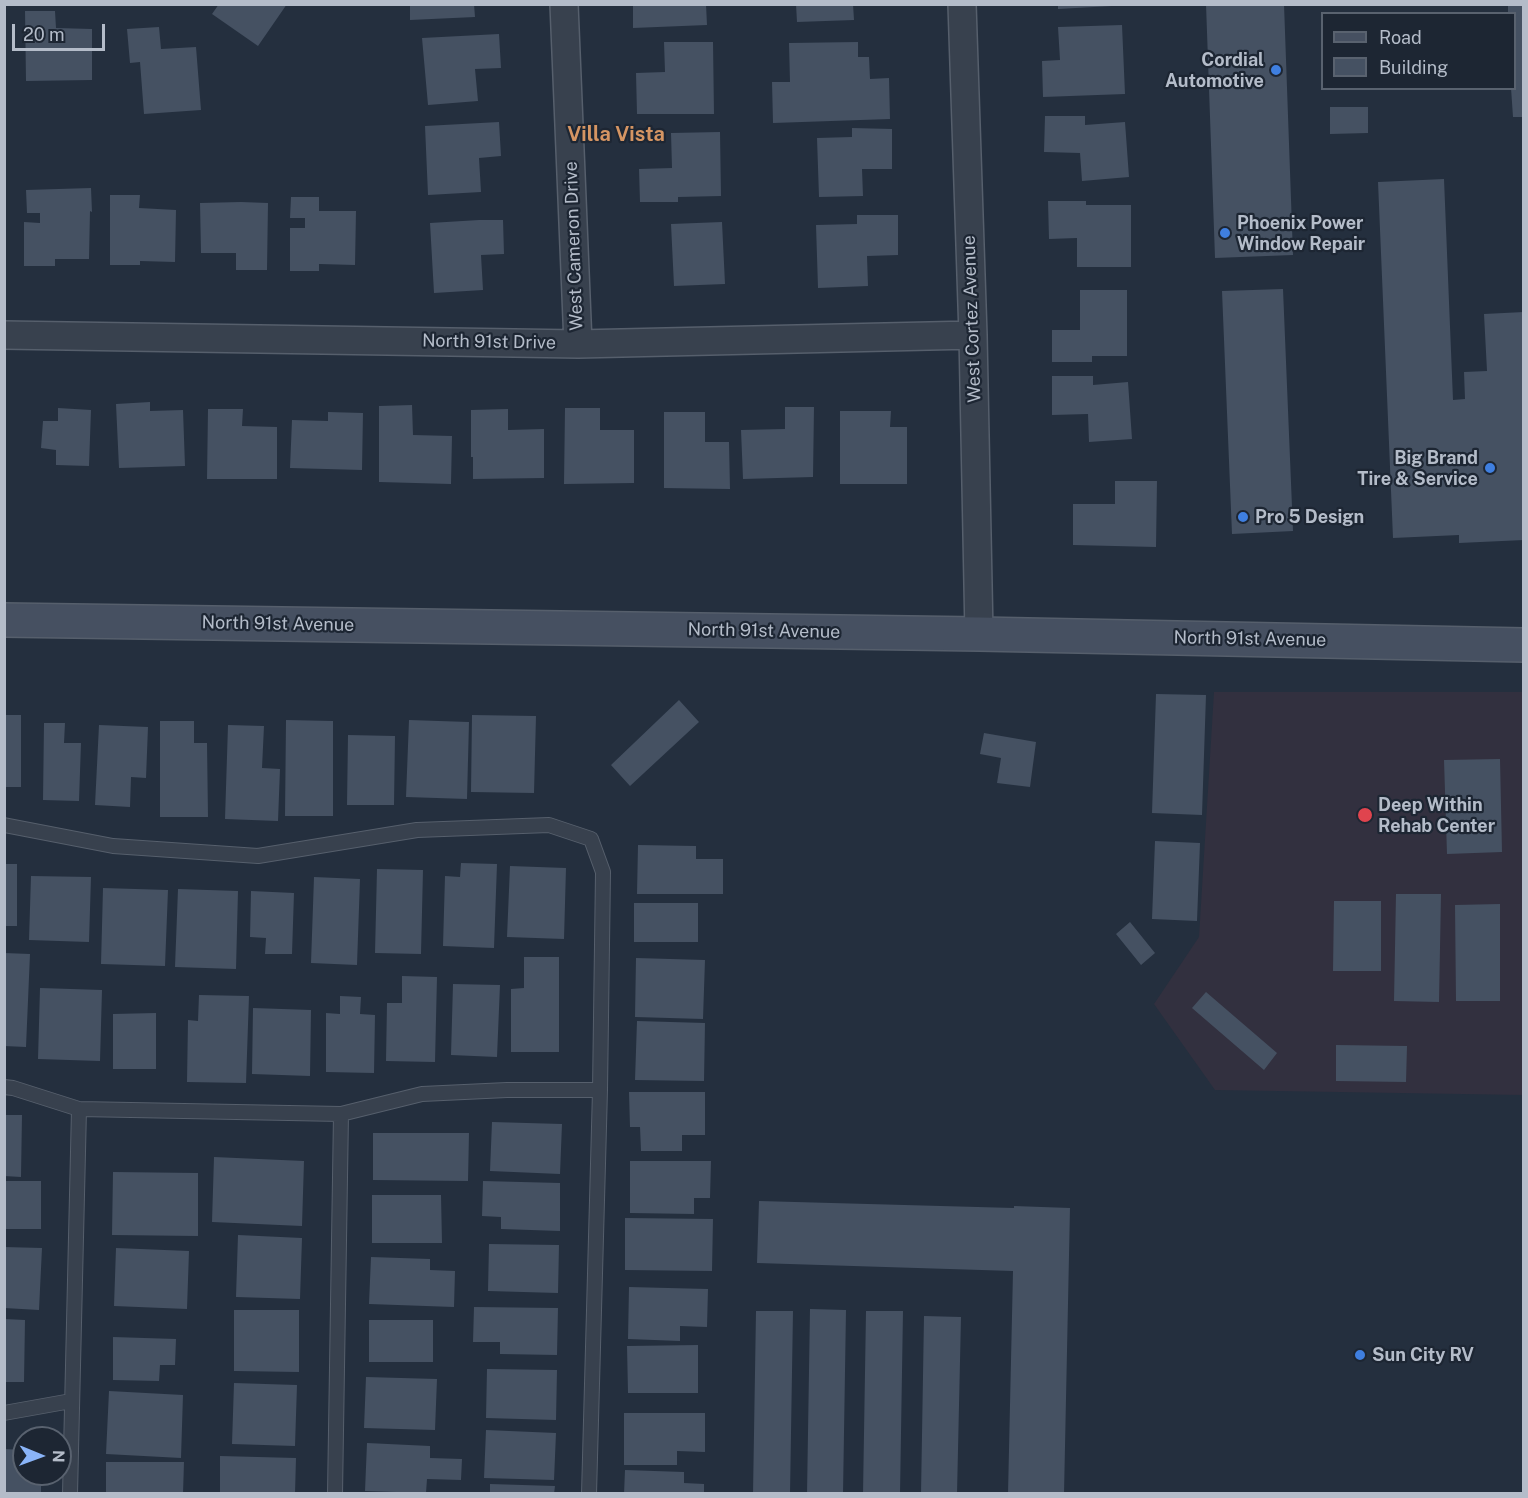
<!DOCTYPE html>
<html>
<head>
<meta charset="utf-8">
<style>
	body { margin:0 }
	#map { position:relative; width:1528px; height:1498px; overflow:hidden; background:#242f3e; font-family:"Public Sans",sans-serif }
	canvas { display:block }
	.frame { position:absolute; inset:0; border:6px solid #b4bcc9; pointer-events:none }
	.legend { position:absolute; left:1321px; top:12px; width:195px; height:78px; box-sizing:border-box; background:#1d2633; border:2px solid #59626f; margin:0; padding:8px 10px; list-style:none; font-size:18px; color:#b4bcc9 }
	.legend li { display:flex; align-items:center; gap:12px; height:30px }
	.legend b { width:30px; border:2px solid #59626f }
	.north { position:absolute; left:12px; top:1426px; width:60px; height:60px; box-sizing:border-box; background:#1d2633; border:2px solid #59626f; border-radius:50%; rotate:91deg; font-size:16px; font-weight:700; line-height:24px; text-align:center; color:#b4bcc9 }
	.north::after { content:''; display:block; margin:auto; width:21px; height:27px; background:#8ab4f8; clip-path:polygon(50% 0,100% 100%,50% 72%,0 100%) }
	.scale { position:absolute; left:12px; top:24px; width:93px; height:27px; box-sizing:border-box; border:3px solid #b4bcc9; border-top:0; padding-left:8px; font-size:18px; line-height:21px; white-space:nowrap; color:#b4bcc9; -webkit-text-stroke:4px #1d2633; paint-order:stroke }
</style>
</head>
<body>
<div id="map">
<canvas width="1528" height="1498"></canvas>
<div class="frame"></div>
<ul class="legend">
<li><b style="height:8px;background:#465061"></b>Road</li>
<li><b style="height:16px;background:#455162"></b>Building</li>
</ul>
<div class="north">N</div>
<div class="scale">20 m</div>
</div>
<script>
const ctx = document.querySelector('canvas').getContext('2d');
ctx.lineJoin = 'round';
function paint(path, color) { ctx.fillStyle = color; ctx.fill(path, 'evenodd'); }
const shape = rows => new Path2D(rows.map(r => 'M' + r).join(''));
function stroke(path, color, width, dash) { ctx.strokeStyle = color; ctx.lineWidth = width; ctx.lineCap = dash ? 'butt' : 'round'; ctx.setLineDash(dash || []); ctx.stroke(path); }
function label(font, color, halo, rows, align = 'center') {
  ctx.font = font + ' "Public Sans",sans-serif'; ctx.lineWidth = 4.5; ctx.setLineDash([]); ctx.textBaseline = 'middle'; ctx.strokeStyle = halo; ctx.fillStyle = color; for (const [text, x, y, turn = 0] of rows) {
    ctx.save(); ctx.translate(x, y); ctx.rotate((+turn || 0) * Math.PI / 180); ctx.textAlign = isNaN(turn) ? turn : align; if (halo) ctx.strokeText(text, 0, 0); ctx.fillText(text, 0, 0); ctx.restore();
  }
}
paint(shape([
	[1214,692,1523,692,1523,1095,1215,1090,1154,1004,1199,937]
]), '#32303f');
paint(shape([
	[219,4,287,4,258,46,212,14],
	[410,4,474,4,475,17,410,20],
	[633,4,706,4,707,25,633,28],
	[796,4,853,4,854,20,797,22],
	[1058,4,1112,4,1112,6,1058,9],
	[1206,4,1284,4,1293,255,1215,258],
	[1508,4,1524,4,1524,117,1513,117,1511,88,1514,88,1514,14,1508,14],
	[25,11,55,11,56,28,92,29,92,80,26,81],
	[1122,25,1125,94,1043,97,1042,61,1060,60,1058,27],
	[159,27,161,49,196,47,201,110,144,114,140,62,130,63,127,29],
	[499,34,501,68,475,69,478,101,428,105,422,38],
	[664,42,713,42,714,114,637,114,636,73,665,72],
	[858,42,858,57,869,57,870,79,889,78,890,119,773,123,772,82,790,82,789,43],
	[1330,107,1368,107,1368,133,1330,134],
	[1045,116,1085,116,1085,125,1125,122,1129,177,1082,181,1080,153,1044,152],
	[499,122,501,156,479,158,481,192,428,195,425,126],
	[852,128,892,129,892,169,862,169,863,196,819,197,817,138,852,137],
	[720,132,721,196,678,197,678,202,640,202,639,169,672,168,671,133],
	[1444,179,1453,400,1465,399,1464,372,1487,371,1484,314,1524,312,1524,540,1459,543,1459,535,1393,538,1378,182],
	[91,188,92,212,90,211,89,259,55,259,55,266,24,266,24,222,40,223,40,213,27,213,26,190],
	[110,195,140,195,139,208,176,210,175,262,140,261,140,265,110,265],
	[291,197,319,197,319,211,356,211,355,265,319,264,319,271,290,271,290,228,305,228,305,218,290,218],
	[1048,201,1086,201,1086,205,1131,205,1131,267,1077,267,1077,238,1049,239],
	[241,202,268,203,267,270,236,270,236,253,201,253,200,203],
	[857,215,898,215,898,255,867,256,868,286,818,288,816,225,857,224],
	[479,220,503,220,504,254,481,255,483,290,434,293,430,223],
	[722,222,725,284,674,286,671,224],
	[1283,289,1293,531,1232,534,1222,291],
	[1080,290,1127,290,1127,356,1092,356,1092,362,1052,362,1052,330,1080,330],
	[1052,376,1093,376,1093,385,1128,382,1132,439,1089,442,1088,414,1052,415],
	[150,402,150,411,183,410,185,466,119,468,116,404],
	[412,405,413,435,452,436,451,484,379,482,379,406],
	[785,407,814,407,813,477,743,479,741,430,785,429],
	[58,408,91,410,89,466,56,465,56,450,41,448,43,421,58,421],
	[565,408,600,408,600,430,634,430,634,483,564,484],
	[208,409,243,409,242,426,277,427,277,479,207,479],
	[508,409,508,430,544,429,544,478,473,479,473,457,471,457,471,410],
	[840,411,891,411,890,427,907,427,907,484,840,484],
	[328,412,363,413,362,470,290,468,292,420,328,421],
	[664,412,705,412,705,442,729,442,730,489,664,488],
	[1115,481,1157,481,1156,547,1073,545,1073,504,1115,504],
	[1156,694,1206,695,1202,815,1152,813],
	[679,700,699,722,630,786,611,765],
	[4,715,21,715,21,787,4,787],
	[472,715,536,716,534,793,471,792],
	[286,720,333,721,333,816,285,816],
	[409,720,469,722,467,799,406,797],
	[160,721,194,721,194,743,207,743,208,817,160,817],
	[44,723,65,723,64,743,81,743,79,801,43,800],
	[99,725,148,727,146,778,131,777,130,807,95,805],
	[228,725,264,726,262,768,280,769,278,821,225,819],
	[984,733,1036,742,1030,787,997,783,1001,758,980,754],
	[348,735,395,736,394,805,347,805],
	[1500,759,1502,852,1447,854,1444,760],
	[1155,841,1200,843,1197,921,1152,919],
	[638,845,696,846,696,859,723,859,723,894,637,894],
	[461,863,497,864,494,948,443,946,445,876,460,877],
	[4,864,17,864,17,926,4,926],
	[510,866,566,868,564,939,507,937],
	[377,869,423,870,421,954,375,953],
	[31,876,91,877,89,942,29,940],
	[314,877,360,879,357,965,311,963],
	[103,888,168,890,165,966,101,964],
	[178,889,238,891,236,969,175,967],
	[251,891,294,893,292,954,265,954,266,938,250,937],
	[1396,894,1441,894,1439,1002,1394,1001],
	[1334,901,1381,901,1381,971,1333,971],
	[634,903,698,903,698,942,634,942],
	[1500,904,1500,1001,1456,1001,1455,905],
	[1130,922,1155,953,1141,965,1116,934],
	[4,953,30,954,26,1047,4,1046],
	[524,957,559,957,559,1052,511,1052,511,989,524,988],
	[636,958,705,960,703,1019,635,1017],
	[402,976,437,977,435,1062,386,1061,387,1003,402,1003],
	[453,984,500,985,497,1057,451,1055],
	[40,988,102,990,100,1061,38,1059],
	[1206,992,1277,1053,1264,1070,1192,1008],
	[199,995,249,996,246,1083,187,1082,188,1020,198,1021],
	[340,996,361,997,360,1014,375,1015,374,1073,326,1072,326,1013,340,1014],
	[253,1008,311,1010,310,1076,252,1074],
	[156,1013,156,1069,113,1069,113,1014],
	[637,1021,705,1023,704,1081,635,1080],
	[1336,1045,1407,1046,1406,1082,1336,1081],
	[629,1092,705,1092,705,1135,682,1135,682,1151,641,1151,640,1127,630,1127],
	[4,1115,22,1115,21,1177,4,1176],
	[492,1122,562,1124,560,1174,490,1171],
	[373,1133,469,1133,468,1181,373,1180],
	[214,1157,304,1161,302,1226,212,1222],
	[630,1161,711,1161,710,1198,694,1198,694,1214,630,1213],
	[113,1172,198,1173,198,1236,112,1235],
	[4,1181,41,1181,41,1229,4,1229],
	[483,1181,560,1183,560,1231,501,1229,501,1217,482,1216],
	[372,1195,441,1195,442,1243,372,1243],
	[759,1201,1014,1208,1014,1206,1070,1208,1064,1494,1008,1494,1013,1271,757,1263],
	[625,1218,713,1219,712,1271,625,1270],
	[238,1235,302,1238,300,1299,236,1297],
	[489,1244,559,1245,558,1293,488,1291],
	[4,1247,42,1248,39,1310,4,1308],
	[116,1248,189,1251,187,1309,114,1306],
	[371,1257,430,1259,430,1270,455,1271,454,1307,369,1304],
	[629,1287,708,1289,707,1327,680,1326,680,1341,628,1339],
	[474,1307,558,1308,557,1355,500,1354,500,1342,473,1342],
	[810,1309,846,1310,843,1494,807,1494],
	[234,1310,299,1310,299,1372,234,1371],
	[756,1311,793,1311,790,1494,753,1494],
	[866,1311,903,1311,900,1494,863,1494],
	[924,1316,961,1317,957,1494,921,1494],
	[4,1319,25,1320,24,1382,4,1382],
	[369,1320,433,1320,433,1362,369,1362],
	[113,1337,176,1339,175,1365,160,1365,159,1381,113,1380],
	[698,1345,698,1393,628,1393,627,1346],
	[487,1369,557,1370,556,1420,486,1418],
	[366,1377,437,1379,435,1430,364,1428],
	[234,1383,297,1385,295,1446,232,1444],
	[109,1391,183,1395,181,1458,106,1454],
	[624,1413,705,1413,705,1452,677,1451,677,1465,624,1465],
	[486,1430,556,1433,554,1480,484,1478],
	[367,1443,430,1446,430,1458,462,1459,461,1480,427,1479,426,1493,365,1491],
	[4,1449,24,1450,24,1474,41,1474,41,1494,4,1494],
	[220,1456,296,1458,295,1494,220,1494],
	[106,1462,184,1462,183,1494,106,1494],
	[625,1470,684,1472,684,1483,704,1484,704,1494,624,1494],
	[490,1484,555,1486,554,1494,490,1494]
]), '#455162');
const service = shape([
	[4,825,113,846,258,856,417,830,549,825,591,839,603,872,600,1090,589,1494],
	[4,1087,13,1088,79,1109,341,1114,422,1094,507,1090,600,1090],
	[4,1413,71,1401],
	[70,1494,79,1109],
	[335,1494,341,1114]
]);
const minor = shape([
	[564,4,578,344],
	[962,4,973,335,979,634],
	[4,335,578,344,973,335]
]);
const secondary = shape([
	[4,620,979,634,1524,645]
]);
stroke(service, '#565f6c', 16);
stroke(minor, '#565f6c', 30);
stroke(secondary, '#565f6c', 36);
stroke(service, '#38414e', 14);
stroke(minor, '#38414e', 27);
stroke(secondary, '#465061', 33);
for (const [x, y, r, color] of [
	[1276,70,6,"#3f7fe0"],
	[1225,233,6,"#3f7fe0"],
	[1490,468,6,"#3f7fe0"],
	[1243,517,6,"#3f7fe0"],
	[1365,815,8,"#e0444e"],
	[1360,1355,6,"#3f7fe0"]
]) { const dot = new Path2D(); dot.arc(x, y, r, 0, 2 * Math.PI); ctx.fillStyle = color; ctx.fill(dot); stroke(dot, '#1d2633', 2); }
label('bold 18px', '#b4bcc9', '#1d2633', [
	["Cordial",1264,60,"right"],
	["Automotive",1264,81,"right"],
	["Phoenix Power",1237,223],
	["Window Repair",1237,244],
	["Big Brand",1478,458,"right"],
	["Tire & Service",1478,479,"right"],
	["Pro 5 Design",1255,517],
	["Deep Within",1378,805],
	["Rehab Center",1378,826],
	["Sun City RV",1372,1355]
], 'left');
label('18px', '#b4bcc9', '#1d2633', [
	["West Cameron Drive",574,246,-92],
	["West Cortez Avenue",972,319,-92],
	["North 91st Drive",489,342,1],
	["North 91st Avenue",278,624,1],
	["North 91st Avenue",764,631,1],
	["North 91st Avenue",1250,639,1]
]);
label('bold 20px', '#d59563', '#1d2633', [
	["Villa Vista",616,135]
]);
</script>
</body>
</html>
